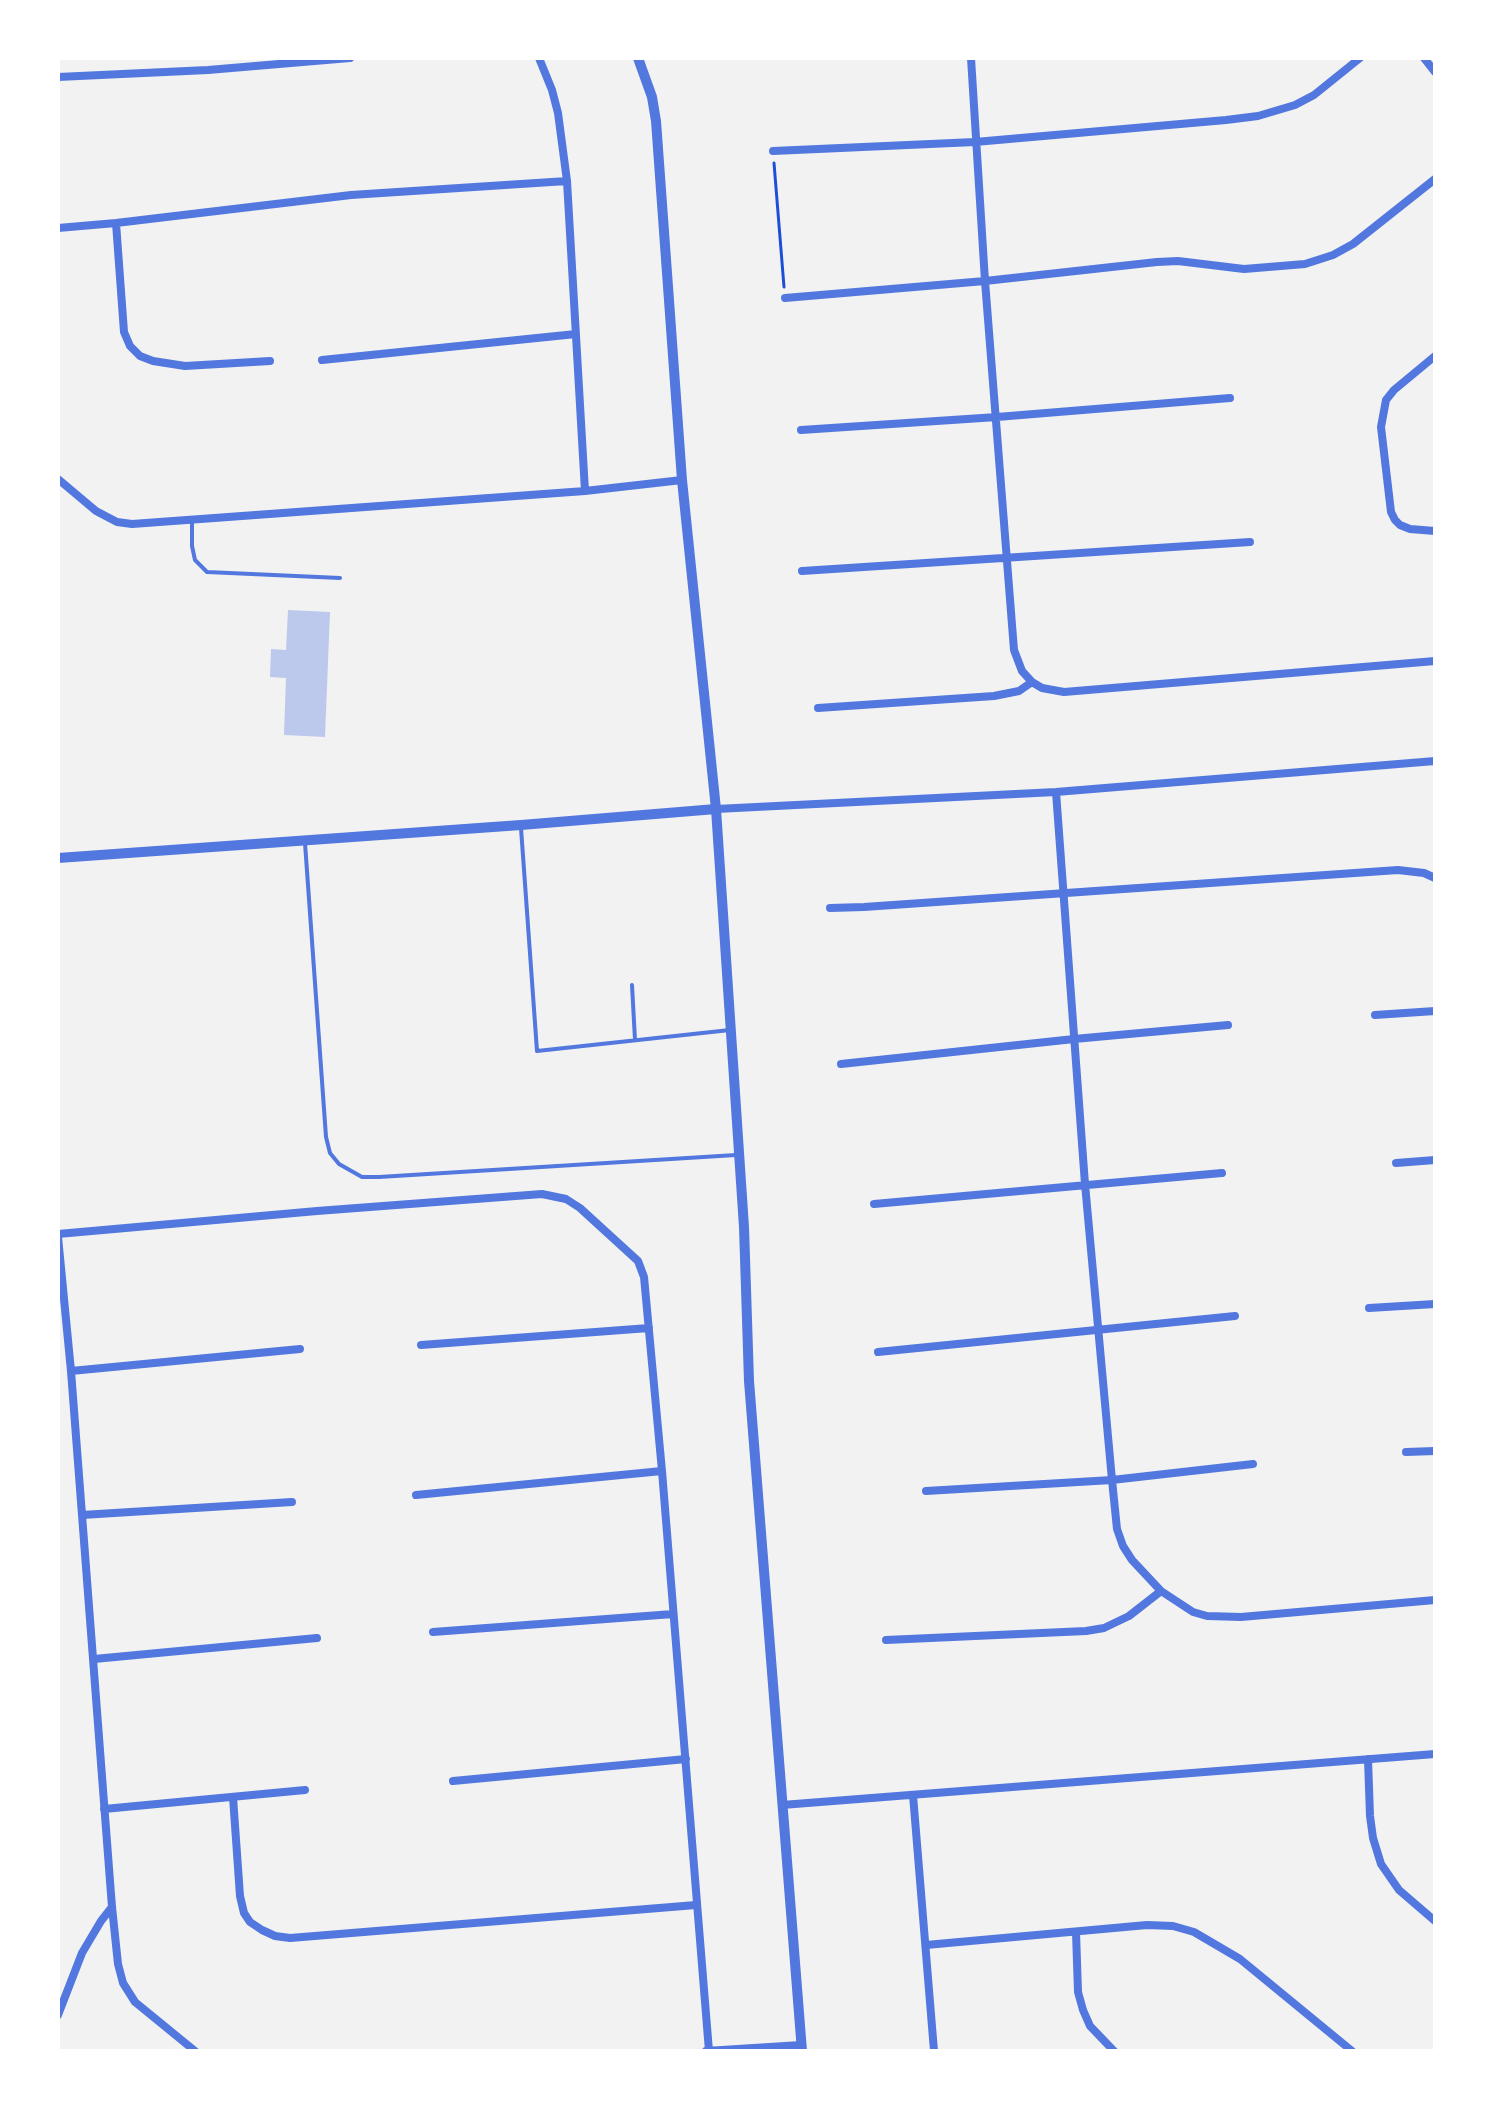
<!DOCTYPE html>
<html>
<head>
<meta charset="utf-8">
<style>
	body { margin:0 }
	#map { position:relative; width:1493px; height:2109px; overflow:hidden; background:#f2f2f2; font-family:Poppins,sans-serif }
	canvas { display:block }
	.frame { position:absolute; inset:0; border:60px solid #fff; pointer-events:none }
</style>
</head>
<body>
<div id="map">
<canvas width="1493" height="2109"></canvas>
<div class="frame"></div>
</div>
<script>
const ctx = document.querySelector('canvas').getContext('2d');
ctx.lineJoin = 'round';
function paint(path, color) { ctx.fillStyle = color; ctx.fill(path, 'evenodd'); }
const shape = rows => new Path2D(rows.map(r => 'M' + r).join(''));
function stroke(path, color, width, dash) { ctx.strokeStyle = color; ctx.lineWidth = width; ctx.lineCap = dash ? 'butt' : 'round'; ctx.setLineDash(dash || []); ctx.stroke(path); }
paint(shape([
	[288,610,330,612,325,737,284,735,286,678,270,677,271,649,286,650]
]), '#bdc9ec');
stroke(shape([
	[774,163,784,287]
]), '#1d4ed8', 3);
stroke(shape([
	[192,521,192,546,195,560,207,572,340,578],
	[521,828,537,1051,730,1030],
	[305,843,326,1137,330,1153,339,1164,362,1177,379,1177,736,1155],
	[632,985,635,1040]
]), '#5277de', 4);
stroke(shape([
	[539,58,552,90,558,113,567,181,585,491],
	[971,58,985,281,1014,650,1022,671,1032,682,1042,688,1064,692,1435,661],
	[1424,58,1435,72],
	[58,77,208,70,350,58],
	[773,151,975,142,1226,120,1258,116,1295,105,1314,95,1360,58],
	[116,223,124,332,130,346,140,356,153,361,185,366,270,361],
	[58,228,116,223,351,195,567,181],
	[785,298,985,281,1157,262,1178,261,1244,269,1305,264,1333,255,1353,244,1435,179],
	[1435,356,1394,390,1386,400,1381,427,1391,512,1395,520,1400,525,1410,529,1435,531],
	[322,360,576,334],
	[801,430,997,417,1230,398],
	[58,479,96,511,117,522,132,524,585,491,682,480],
	[802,571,1250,542],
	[818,708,994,696,1019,691,1032,682],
	[1056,792,1085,1184,1112,1480,1117,1529,1123,1546,1132,1560,1161,1591,1193,1612,1207,1616,1241,1617,1435,1600],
	[716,809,1056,792,1435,761],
	[830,908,864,907,1398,870,1424,873,1435,878],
	[1375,1015,1435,1011],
	[841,1064,1074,1039,1228,1025],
	[1396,1163,1435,1160],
	[874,1204,1222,1173],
	[58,1234,317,1211,542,1194,566,1199,580,1208,638,1261,644,1277,662,1471,709,2051],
	[58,1237,71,1371,112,1907,118,1964,123,1983,135,2002,195,2051],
	[1369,1308,1435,1304],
	[421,1345,649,1328],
	[878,1352,1235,1316],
	[71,1371,300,1349],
	[1406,1452,1435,1451],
	[926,1491,1112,1480,1253,1464],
	[416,1495,662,1471],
	[82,1515,292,1502],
	[433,1632,673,1614],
	[886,1640,1086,1631,1104,1628,1129,1616,1161,1591],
	[94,1659,317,1638],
	[1368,1759,1370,1816,1373,1838,1381,1864,1399,1890,1435,1921],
	[453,1781,686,1759],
	[913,1795,934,2051],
	[233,1797,240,1896,244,1913,250,1922,262,1930,275,1936,290,1938,696,1905],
	[782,1805,1435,1754],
	[104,1809,305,1790],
	[1076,1932,1078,1992,1083,2010,1090,2026,1114,2051],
	[926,1945,1147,1925,1173,1926,1194,1932,1240,1959,1352,2051],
	[58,2015,82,1953,101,1921,112,1907],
	[706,2051,801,2045]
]), '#5277de', 8);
stroke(shape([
	[638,58,652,97,656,121,682,480,716,809,744,1227,749,1381,802,2051],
	[58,858,521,825,716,809]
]), '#5277de', 10);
</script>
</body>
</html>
